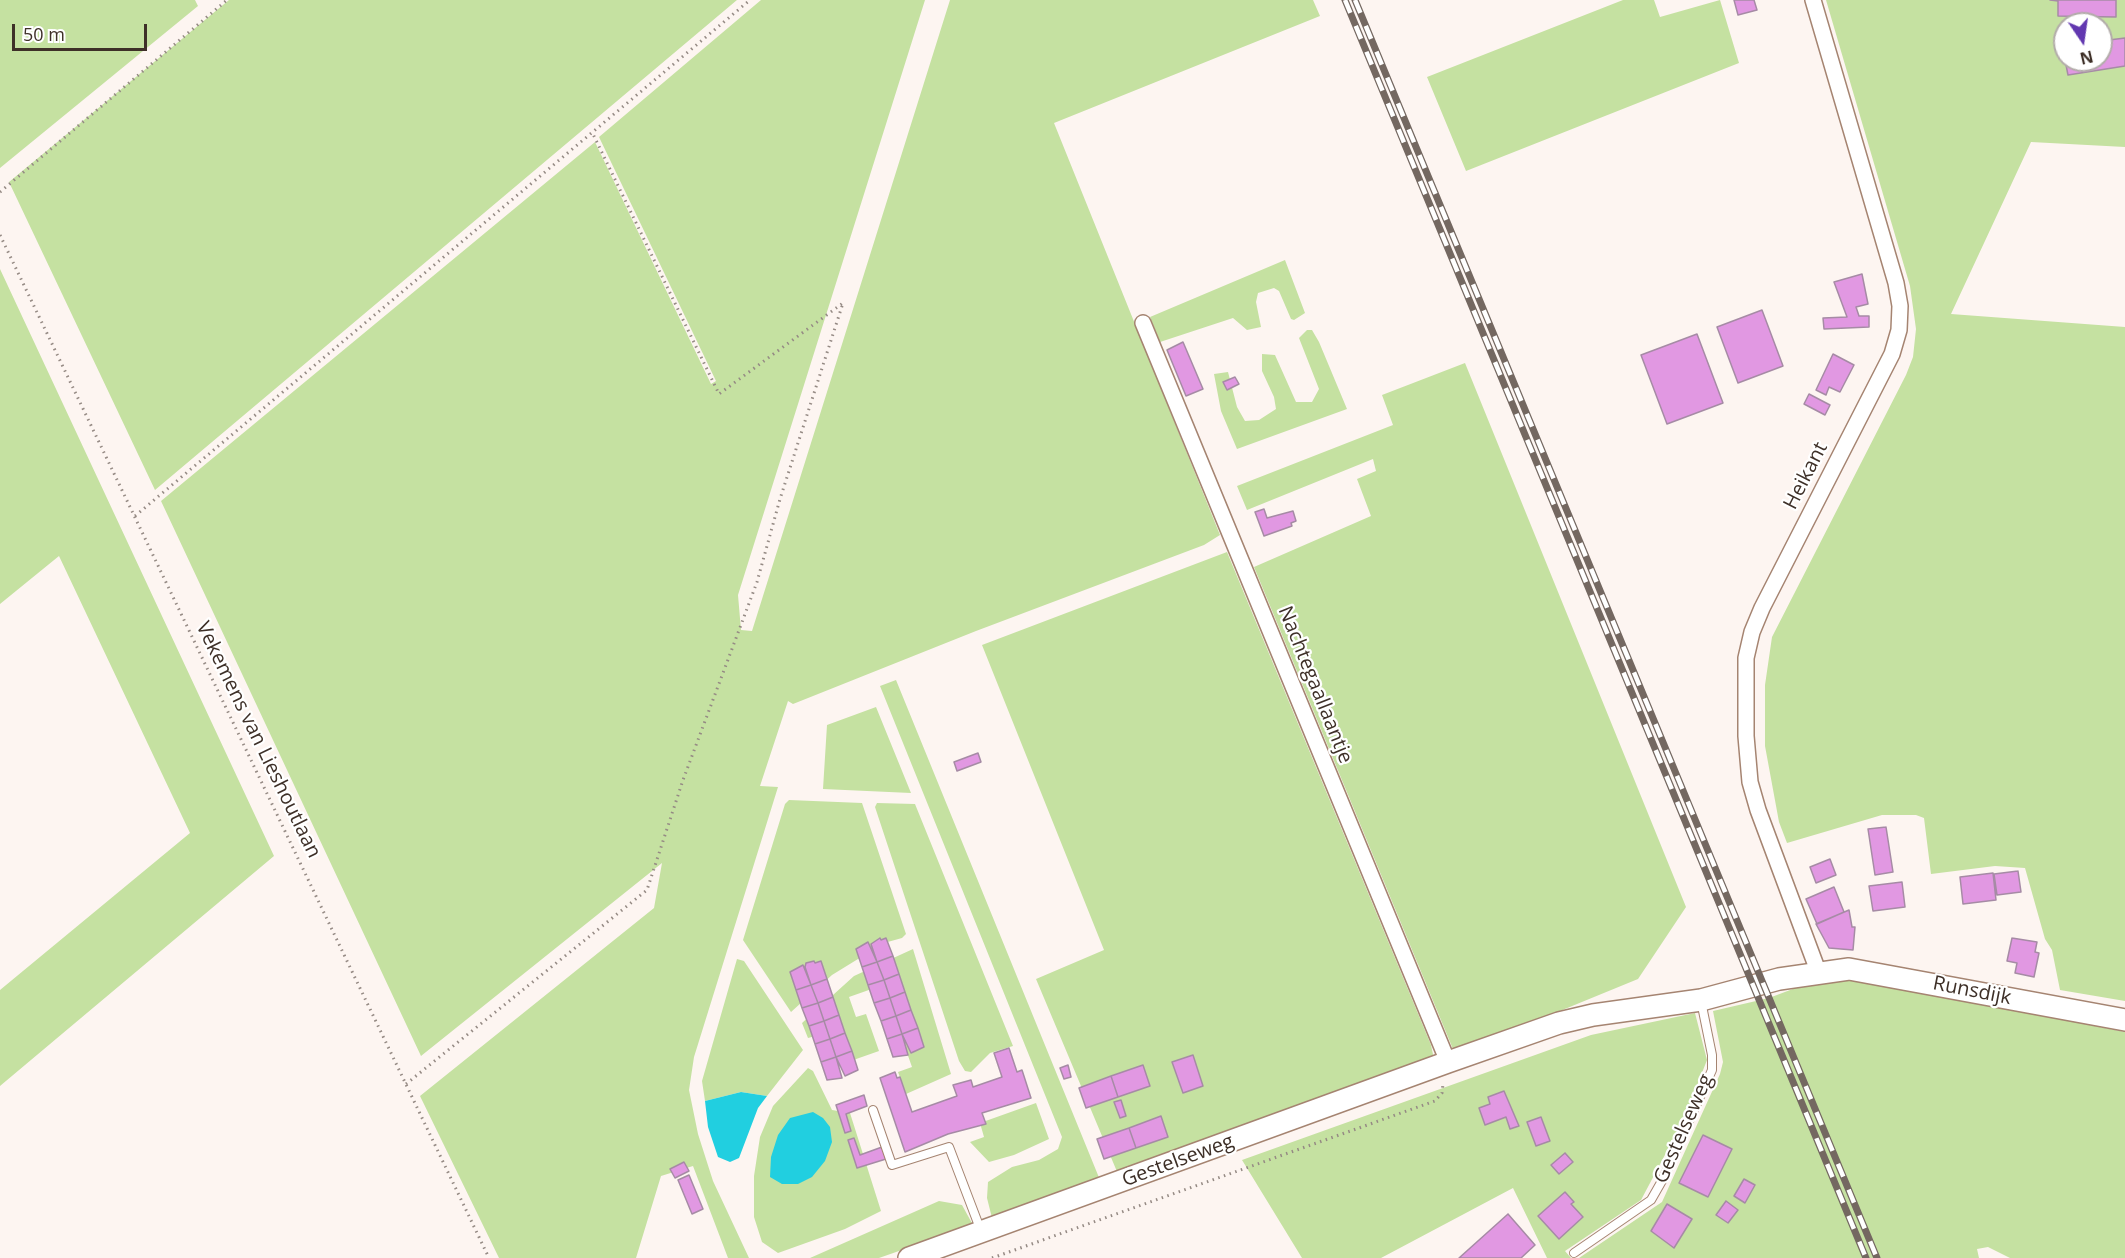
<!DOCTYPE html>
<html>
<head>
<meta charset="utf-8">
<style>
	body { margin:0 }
	#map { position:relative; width:2125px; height:1258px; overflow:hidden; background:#fdf5f1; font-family:"Open Sans",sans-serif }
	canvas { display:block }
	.north { position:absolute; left:2053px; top:12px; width:60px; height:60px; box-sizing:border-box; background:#fff; border:2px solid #b2aca9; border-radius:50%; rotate:167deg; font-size:16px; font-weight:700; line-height:24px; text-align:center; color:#3e3028 }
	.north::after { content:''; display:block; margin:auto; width:21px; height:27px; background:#6238b0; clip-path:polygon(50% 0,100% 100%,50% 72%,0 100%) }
	.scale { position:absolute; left:12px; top:24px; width:135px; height:27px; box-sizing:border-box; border:3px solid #3e3028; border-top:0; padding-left:8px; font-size:18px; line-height:21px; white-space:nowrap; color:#3e3028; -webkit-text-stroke:4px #fff; paint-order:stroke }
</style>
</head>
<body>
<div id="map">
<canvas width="2125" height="1258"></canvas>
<div class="north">N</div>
<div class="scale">50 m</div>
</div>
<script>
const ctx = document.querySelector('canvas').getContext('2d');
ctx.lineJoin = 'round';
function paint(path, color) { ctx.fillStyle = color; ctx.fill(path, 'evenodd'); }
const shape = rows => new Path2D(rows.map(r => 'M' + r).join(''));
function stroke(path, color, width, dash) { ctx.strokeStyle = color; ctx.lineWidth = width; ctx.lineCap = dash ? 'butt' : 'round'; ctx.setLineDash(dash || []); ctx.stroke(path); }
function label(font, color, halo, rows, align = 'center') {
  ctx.font = font + ' "Open Sans",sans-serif'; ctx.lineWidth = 4.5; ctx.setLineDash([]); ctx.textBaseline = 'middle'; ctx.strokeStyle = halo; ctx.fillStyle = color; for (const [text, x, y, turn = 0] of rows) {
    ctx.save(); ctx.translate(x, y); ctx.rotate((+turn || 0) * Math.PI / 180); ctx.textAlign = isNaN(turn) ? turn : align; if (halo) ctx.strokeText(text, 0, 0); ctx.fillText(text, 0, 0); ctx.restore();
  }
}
paint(shape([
	[0,0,195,0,198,6,0,168],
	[229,0,737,0,155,490,9,182],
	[761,0,925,0,738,595,741,630,752,631,950,0,1313,0,1320,16,1054,123,1220,535,1204,545,976,631,793,704,788,701,760,786,778,787,694,1057,689,1090,698,1134,713,1181,749,1258,728,1258,693,1166,661,1176,636,1258,499,1258,420,1096,654,908,662,863,421,1056,161,501,595,142,711,384,716,381,599,137],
	[1623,0,1654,0,1660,17,1720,0,1739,63,1466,171,1427,77],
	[1826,0,2125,0,2125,147,2031,142,1951,314,2125,327,2125,1001,2060,990,2052,950,2045,939,2025,868,1995,866,1931,874,1924,818,1916,815,1882,815,1787,843,1779,822,1765,746,1765,685,1772,637,1906,375,1913,357,1916,329,1910,286],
	[2065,24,2101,24,2101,60,2065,60],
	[1285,260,1305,313,1294,320,1291,319,1279,291,1274,288,1258,293,1256,302,1261,327,1247,330,1233,318,1160,342,1150,317],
	[0,269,274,856,0,1086,0,990,190,833,59,556,0,604],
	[1307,330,1312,330,1319,342,1347,409,1237,449,1221,411,1214,374,1228,372,1237,407,1245,421,1259,420,1276,409,1274,397,1262,371,1262,354,1275,355,1296,402,1312,402,1319,389,1299,338],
	[1465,363,1686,907,1638,979,1455,1054,1254,567,1371,516,1357,479,1376,471,1373,459,1247,510,1237,486,1393,425,1382,395],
	[1227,552,1431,1045,1435,1064,1118,1174,1036,979,1104,950,982,645],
	[896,680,1100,1180,992,1218,987,1198,988,1182,1012,1167,1039,1160,1058,1149,1062,1137,880,686],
	[876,707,911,793,823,789,827,725],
	[789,800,862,803,906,934,902,938,884,943,832,975,791,1012,743,940,785,804],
	[877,803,915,804,1013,1046,990,1053,971,1072,965,1071,959,1061,875,807],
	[913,949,951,1074,906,1094,898,1072,912,1067,883,985,849,997,856,1017,866,1014,879,1051,842,1064,839,1030,808,1038,802,1023,854,976],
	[737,959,744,961,803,1050,767,1096,741,1092,705,1101,702,1081],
	[1838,975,2125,1032,2125,1258,2010,1258,1988,1247,1977,1249,1979,1258,1579,1258,1662,1202,1720,1074,1723,1062,1713,1011,1769,998,1814,981],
	[1695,1013,1707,1060,1684,1119,1641,1200,1565,1251,1571,1258,1547,1258,1513,1188,1381,1258,1302,1258,1242,1160,1591,1035],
	[808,1068,813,1071,832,1110,850,1113,881,1211,845,1229,778,1253,762,1242,754,1217,754,1176,760,1137,773,1106],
	[1036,1103,1049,1139,1014,1155,989,1162,970,1142,984,1137,980,1123],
	[939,1201,962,1205,973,1225,879,1258,810,1258]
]), '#c5e1a1');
paint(shape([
	[741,1092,767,1096,758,1108,739,1158,730,1162,718,1157,708,1127,705,1101],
	[813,1112,823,1118,830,1127,832,1142,825,1161,812,1177,798,1184,782,1184,770,1177,771,1157,778,1135,790,1118]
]), '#21cfe0');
const building = shape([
	[1734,0,1754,0,1757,10,1738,15,1734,0],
	[2050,0,2116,0,2116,17,2058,16,2058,1,2050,0],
	[2125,38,2125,66,2068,75,2065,60,2101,60,2101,41,2125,38],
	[1862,274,1868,304,1856,307,1859,316,1869,316,1869,327,1824,329,1823,318,1847,317,1834,282,1862,274],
	[1762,310,1783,366,1738,383,1717,327,1762,310],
	[1697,334,1723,403,1667,424,1641,355,1697,334],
	[1183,342,1203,389,1186,396,1167,350,1183,342],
	[1833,354,1854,365,1840,392,1829,387,1826,395,1816,390,1833,354],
	[1235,377,1239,384,1227,390,1223,382,1235,377],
	[1809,394,1830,405,1825,415,1804,404,1809,394],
	[1264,509,1267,518,1293,511,1296,521,1291,523,1292,526,1264,536,1255,512,1264,509],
	[978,753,981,762,957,771,954,762,978,753],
	[1886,827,1893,872,1875,875,1868,829,1886,827],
	[1830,859,1836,875,1816,883,1810,867,1830,859],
	[2018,871,2021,892,1997,895,1994,874,2018,871],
	[1993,873,1996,900,1963,904,1960,877,1993,873],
	[1902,882,1905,907,1873,911,1869,886,1902,882],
	[1834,887,1844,912,1817,924,1806,899,1834,887],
	[1849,910,1852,927,1855,927,1853,950,1829,948,1816,924,1849,910],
	[880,938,881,940,886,938,893,956,877,962,871,944,880,938],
	[2012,938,2037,942,2035,952,2039,953,2034,977,2015,973,2017,963,2007,961,2012,938],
	[868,942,877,962,862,967,856,949,868,942],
	[893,956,899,974,884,980,877,962,893,956],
	[814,961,815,963,821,961,827,979,811,985,805,967,806,963,814,961],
	[877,962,884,980,868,985,862,967,877,962],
	[803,965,811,985,796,990,790,972,803,965],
	[899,974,905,992,890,998,884,980,899,974],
	[827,979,833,997,818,1003,811,985,827,979],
	[884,980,890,998,874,1003,868,985,884,980],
	[811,985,818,1003,802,1008,796,990,811,985],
	[905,992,911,1010,896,1016,890,998,905,992],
	[833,997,839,1015,824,1021,818,1003,833,997],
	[890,998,896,1016,881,1021,874,1003,890,998],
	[818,1003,824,1021,809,1026,802,1008,818,1003],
	[911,1010,918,1028,902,1034,896,1016,911,1010],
	[839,1015,845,1033,830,1039,824,1021,839,1015],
	[896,1016,902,1034,887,1039,881,1021,896,1016],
	[824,1021,830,1039,815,1044,809,1026,824,1021],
	[918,1028,924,1047,911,1053,902,1034,918,1028],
	[845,1033,852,1051,836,1057,830,1039,845,1033],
	[902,1034,908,1055,893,1057,887,1039,902,1034],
	[830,1039,836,1057,821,1062,815,1044,830,1039],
	[1009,1048,1017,1072,1022,1070,1031,1098,982,1113,986,1124,948,1134,905,1152,880,1078,895,1072,897,1078,900,1077,912,1112,957,1096,953,1085,971,1080,973,1087,1002,1077,994,1053,1009,1048],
	[852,1051,858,1070,845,1076,836,1057,852,1051],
	[1193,1055,1203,1086,1183,1093,1172,1062,1193,1055],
	[836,1057,842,1078,827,1080,821,1062,836,1057],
	[1068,1065,1071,1077,1064,1079,1060,1068,1068,1065],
	[1143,1065,1150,1086,1118,1097,1111,1076,1143,1065],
	[1111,1076,1118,1097,1086,1108,1079,1088,1111,1076],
	[1504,1091,1519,1126,1510,1129,1506,1117,1485,1125,1479,1108,1490,1104,1488,1097,1504,1091],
	[864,1095,867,1106,846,1114,851,1131,845,1133,836,1105,864,1095],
	[1121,1100,1126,1116,1120,1118,1114,1102,1121,1100],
	[1161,1116,1168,1137,1136,1148,1129,1128,1161,1116],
	[1541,1117,1550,1141,1536,1146,1527,1122,1541,1117],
	[1129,1128,1136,1148,1104,1159,1097,1139,1129,1128],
	[1703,1135,1732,1149,1708,1197,1679,1183,1703,1135],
	[854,1138,860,1155,882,1147,886,1159,857,1168,848,1140,854,1138],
	[1565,1153,1573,1162,1559,1174,1551,1165,1565,1153],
	[684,1162,689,1171,675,1178,670,1169,684,1162],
	[689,1175,703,1209,692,1214,678,1180,689,1175],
	[1744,1179,1755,1185,1745,1203,1734,1196,1744,1179],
	[1565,1192,1574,1202,1571,1204,1583,1217,1559,1239,1538,1216,1565,1192],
	[1726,1201,1738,1210,1728,1223,1716,1215,1726,1201],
	[1667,1204,1692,1219,1674,1248,1651,1231,1667,1204],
	[1508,1214,1535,1245,1521,1258,1459,1258,1508,1214]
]);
paint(building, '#e198e2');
stroke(building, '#a68ba5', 1.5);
const lane = shape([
	[873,1110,892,1165,949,1147,981,1231],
	[1574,1253,1651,1200,1663,1179,1712,1070,1712,1055,1701,1001]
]);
const street = shape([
	[1813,0,1896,283,1900,306,1899,330,1892,354,1762,608,1752,632,1746,658,1746,736,1750,782,1758,810,1818,971],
	[1143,323,1448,1062]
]);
const secondary = shape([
	[909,1258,1448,1062,1559,1023,1593,1015,1701,1000,1779,979,1849,969,2125,1020]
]);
stroke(lane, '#a58471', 10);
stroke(street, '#a58471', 18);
stroke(secondary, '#a58471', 24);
stroke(shape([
	[0,192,227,0],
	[0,235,489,1258],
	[135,516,750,0],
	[406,1084,647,890,683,780,757,582,780,499,843,303,719,394,592,132],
	[992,1258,1435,1101,1442,1093,1443,1084]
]), '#958a84', 3, [1.5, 4.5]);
stroke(lane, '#fff', 8);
stroke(street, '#fff', 15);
stroke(secondary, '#fff', 21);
const rail = shape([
	[1345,0,1866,1258],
	[1355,0,1877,1258]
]);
stroke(rail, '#746861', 7);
stroke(rail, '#fff', 4.5, [14]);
label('20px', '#3e3028', '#fff', [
	["Heikant",1806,476,-63],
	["Nachtegaallaantje",1315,685,68],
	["Vekemens van Lieshoutlaan",258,740,64],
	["Runsdijk",1972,991,11],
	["Gestelseweg",1684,1129,-66],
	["Gestelseweg",1178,1161,-20]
]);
</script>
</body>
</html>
